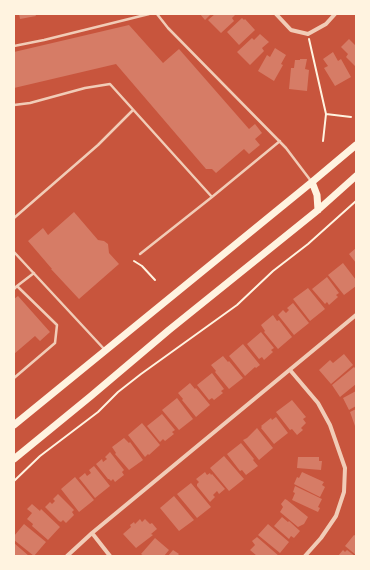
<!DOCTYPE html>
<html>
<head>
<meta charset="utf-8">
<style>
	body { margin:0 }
	#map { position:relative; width:370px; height:570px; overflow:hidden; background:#c8553d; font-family:"Archivo Narrow",sans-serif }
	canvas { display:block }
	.frame { position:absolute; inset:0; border:15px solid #fff3e0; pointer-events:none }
</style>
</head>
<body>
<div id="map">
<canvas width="370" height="570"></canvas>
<div class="frame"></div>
</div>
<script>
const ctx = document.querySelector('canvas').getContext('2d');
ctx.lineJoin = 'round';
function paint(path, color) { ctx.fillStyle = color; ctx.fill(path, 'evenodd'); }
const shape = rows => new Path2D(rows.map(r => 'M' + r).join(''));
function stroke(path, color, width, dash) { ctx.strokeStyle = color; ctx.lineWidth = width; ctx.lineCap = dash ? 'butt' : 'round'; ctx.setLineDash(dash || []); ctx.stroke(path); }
paint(shape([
	[19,14,35,14,36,16,20,19],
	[200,14,211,14,205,20],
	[215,14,236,14,232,18,234,21,221,33,208,20],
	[242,18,244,20,245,19,255,30,239,45,227,32],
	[129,25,163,63,179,49,249,129,255,124,262,133,255,139,260,145,249,154,244,149,216,173,212,169,206,169,116,64,14,88,14,52],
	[260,34,269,42,262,48,264,51,250,65,237,52,252,38,254,40],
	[349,39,356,46,356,67,346,57,348,54,341,47],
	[275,48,286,55,281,64,283,65,274,81,258,71,267,55,270,57],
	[333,52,338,61,341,59,351,77,335,86,324,68,328,66,323,59],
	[300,59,307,59,305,69,309,70,307,91,289,89,291,68,294,68,295,60,300,60],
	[74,212,98,240,104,241,108,244,109,253,119,264,79,299,51,269,52,269,28,241,43,228,48,235],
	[356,248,356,263,349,254],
	[343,263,356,280,356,286,344,295,328,275],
	[327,277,339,293,336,295,338,297,329,305,327,302,325,304,312,289],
	[308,288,325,309,310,321,293,299],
	[18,296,50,332,40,341,35,336,14,354,14,299],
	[293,303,309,323,294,335,278,315,283,310,286,313,289,310,287,308],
	[273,315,277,321,279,320,292,337,278,349,264,332,265,331,261,325],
	[261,332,274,348,271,350,273,352,264,360,262,357,259,359,247,344],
	[243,344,260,365,256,368,255,367,245,376,229,356],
	[344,354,353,365,331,384,319,370,330,360,333,363],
	[223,356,228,362,229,361,243,378,229,389,215,372,216,371,211,365],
	[354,367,356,369,356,384,340,397,332,385],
	[212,373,224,389,221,391,223,393,214,400,212,398,209,400,197,385],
	[190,383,195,389,196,388,210,405,196,417,182,400,183,399,178,393],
	[356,391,356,406,349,410,343,398],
	[177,398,193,419,179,430,162,410],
	[292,400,306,417,303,419,306,423,301,428,303,430,297,435,292,429,290,430,276,412],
	[356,409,356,425,355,426,350,412],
	[162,414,175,430,172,432,174,434,165,441,163,439,160,442,147,426],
	[276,417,288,433,274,444,261,428,262,427,261,426,271,418,272,420],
	[142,423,160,445,149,455,148,454,145,457,128,435],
	[257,428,273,448,259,460,243,440,247,438],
	[124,438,129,443,130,442,143,460,129,470,115,454,116,453,112,447],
	[241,443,254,459,253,460,258,466,246,475,242,470,240,471,227,454],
	[110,452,124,470,122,472,124,475,115,482,113,479,111,481,109,479,108,479,96,464,102,459,103,462,107,459,105,457],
	[224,456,244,479,229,491,210,468],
	[298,457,319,457,319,461,322,461,321,470,297,468],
	[94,466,110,486,95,498,79,478,85,473,87,476,91,473,89,470],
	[205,472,207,475,210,473,211,475,212,474,225,489,219,494,217,491,213,495,215,497,210,502,197,486,197,484,199,482,196,479],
	[302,472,324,482,322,485,325,487,320,497,294,484,297,477,299,478],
	[75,477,94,500,79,512,61,489],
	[191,483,211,507,197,518,177,494],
	[295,486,322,499,318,507,320,508,318,512,292,500,295,493,293,492],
	[58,494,74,510,72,512,74,515,66,523,63,520,61,522,59,521,45,507,50,502,52,504,55,501,53,499],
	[174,496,194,520,179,531,160,508],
	[285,499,287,500,308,517,304,524,298,527,280,512,283,507,281,504],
	[32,504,40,511,41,509,60,527,48,540,32,526,33,524,27,519,32,513,27,509],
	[282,517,288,522,289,521,300,531,294,538,291,536,289,539,274,526],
	[140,519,142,522,145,519,150,524,152,523,157,529,151,534,153,535,136,548,123,534,131,527,130,525,134,522,135,524],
	[24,524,46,542,34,556,14,540,14,536],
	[268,524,289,542,280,553,258,535],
	[354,535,356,536,356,555,345,546],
	[257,537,279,556,257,556,250,550,255,545,252,541],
	[155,538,169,550,164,556,144,556,141,554],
	[14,543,29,556,14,556],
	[173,550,179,554,177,556,168,556],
	[343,550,345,552,347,550,355,556,338,556]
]), '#d67c66');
stroke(shape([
	[309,39,326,114,323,141],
	[326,114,351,117],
	[134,261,142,266,155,280],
	[14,481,40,456,98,412,118,392,141,374,237,305,273,271,308,244,356,201]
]), '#fff3e0', 2);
stroke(shape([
	[157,14,168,28,286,148,311,181],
	[14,46,44,40,149,14],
	[14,105,30,103,85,88,110,84,212,197,280,141],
	[14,218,98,145,133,110],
	[14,252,105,350],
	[140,254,212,197],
	[14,289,17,286],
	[14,378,55,343,57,325,17,286,34,273]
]), '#f1ccb7', 2.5);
stroke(shape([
	[276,14,291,30,308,34,326,24,335,14],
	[290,370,318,403,330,425,345,468,344,492,336,516,321,538,305,556],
	[92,533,110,556],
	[67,556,92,533,356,315]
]), '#f1ccb7', 4);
stroke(shape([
	[312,182,317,195,318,210],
	[14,425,312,182,356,145],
	[14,459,91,396,169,330,318,210,356,176]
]), '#fff3e0', 7);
</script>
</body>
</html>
